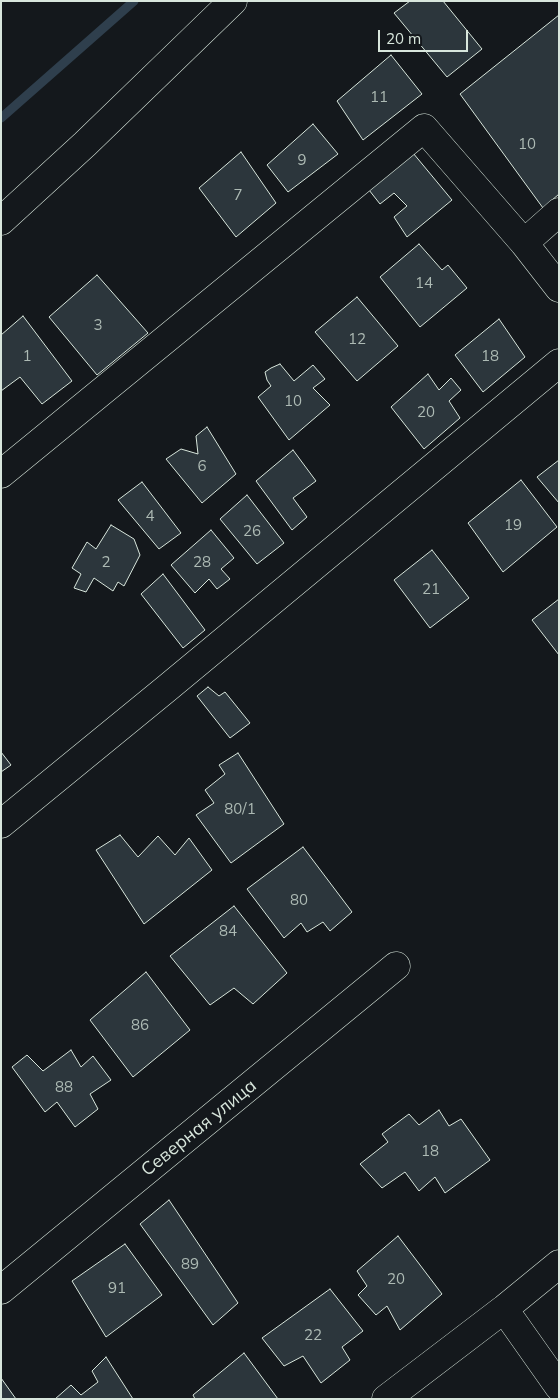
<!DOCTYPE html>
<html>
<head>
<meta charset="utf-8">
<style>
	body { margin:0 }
	#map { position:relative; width:560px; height:1400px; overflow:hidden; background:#14181c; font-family:Mulish,sans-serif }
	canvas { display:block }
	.frame { position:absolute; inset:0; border:2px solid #d8e6dc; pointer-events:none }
	.scale { position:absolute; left:378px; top:30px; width:90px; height:22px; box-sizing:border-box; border:2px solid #d8e6dc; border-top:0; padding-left:6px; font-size:15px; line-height:18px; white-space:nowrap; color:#d8e6dc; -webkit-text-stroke:4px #14181c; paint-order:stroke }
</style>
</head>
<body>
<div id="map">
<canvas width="560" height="1400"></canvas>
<div class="frame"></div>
<div class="scale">20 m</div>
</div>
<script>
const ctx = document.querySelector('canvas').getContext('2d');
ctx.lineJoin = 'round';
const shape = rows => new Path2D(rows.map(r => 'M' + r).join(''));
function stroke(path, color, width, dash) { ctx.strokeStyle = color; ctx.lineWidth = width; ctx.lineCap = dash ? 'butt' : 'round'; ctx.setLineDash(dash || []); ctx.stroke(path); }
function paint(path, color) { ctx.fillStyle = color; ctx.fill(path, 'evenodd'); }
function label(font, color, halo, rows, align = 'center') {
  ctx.font = font + ' Mulish,sans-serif'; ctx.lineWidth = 4; ctx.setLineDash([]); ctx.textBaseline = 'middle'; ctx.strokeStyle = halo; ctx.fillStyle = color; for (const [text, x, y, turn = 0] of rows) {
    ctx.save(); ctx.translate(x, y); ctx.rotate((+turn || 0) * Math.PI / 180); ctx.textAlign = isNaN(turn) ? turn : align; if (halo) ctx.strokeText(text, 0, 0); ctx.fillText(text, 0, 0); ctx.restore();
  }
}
stroke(shape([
	[1,118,134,1]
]), '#2f3f4d', 9);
const building = shape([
	[410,1,443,1,482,49,447,77,394,13,410,1],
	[559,15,559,194,543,208,460,94,559,15],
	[391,55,422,94,363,140,337,101,391,55],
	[313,124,338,154,288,192,267,165,313,124],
	[241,152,276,203,236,237,199,188,241,152],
	[413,153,452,200,407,237,394,217,407,206,394,193,380,204,369,190,413,153],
	[419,244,442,270,448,265,467,288,420,327,380,277,419,244],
	[97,275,148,333,97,375,49,317,97,275],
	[357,297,398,346,357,381,315,332,357,297],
	[23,316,72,381,42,404,20,377,1,391,1,335,23,316],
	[499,319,525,357,483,392,455,355,499,319],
	[280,364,294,381,313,365,325,379,313,388,330,405,289,440,258,397,271,386,267,380,265,372,271,368,280,364],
	[428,374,439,390,451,378,461,390,449,401,460,418,424,449,391,407,428,374],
	[207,427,236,474,202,503,166,459,181,449,198,454,196,436,207,427],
	[293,450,316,481,293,498,307,517,292,530,256,481,293,450],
	[559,460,559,503,537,477,559,460],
	[521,480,557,527,503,572,468,523,521,480],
	[142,482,181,533,159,549,118,500,142,482],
	[247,495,284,543,257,564,220,519,247,495],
	[111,525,134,539,140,555,124,586,118,582,113,591,94,578,86,592,74,588,81,574,72,568,87,542,96,549,111,525],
	[211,530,234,558,221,569,230,579,217,589,209,579,195,593,171,565,211,530],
	[432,550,469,598,430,628,394,580,432,550],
	[163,574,205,630,183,648,141,594,163,574],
	[559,599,559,655,532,620,559,599],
	[208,687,219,696,225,692,250,723,230,738,197,696,208,687],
	[1,752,11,765,1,772,1,752],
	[238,753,284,824,231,863,196,815,214,803,205,790,225,774,219,765,238,753],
	[120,835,138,857,158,836,175,855,189,838,212,870,144,924,96,850,120,835],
	[303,847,352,912,330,931,323,922,307,932,301,923,284,938,247,889,303,847],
	[234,906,287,973,253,1004,234,988,210,1005,170,956,234,906],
	[146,972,190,1030,133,1077,90,1020,146,972],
	[71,1050,81,1067,93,1056,111,1080,90,1094,98,1109,75,1127,57,1102,45,1112,12,1067,27,1055,43,1071,71,1050],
	[439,1110,449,1126,461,1119,490,1160,445,1193,435,1177,419,1191,405,1172,382,1188,360,1164,388,1142,382,1134,409,1114,419,1125,439,1110],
	[169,1200,238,1303,213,1325,140,1224,169,1200],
	[398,1236,442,1294,400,1330,387,1306,376,1315,358,1295,367,1286,357,1271,398,1236],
	[125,1244,162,1295,106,1337,72,1281,125,1244],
	[330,1289,363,1331,342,1347,350,1360,321,1383,303,1356,284,1366,262,1338,330,1289],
	[244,1353,278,1399,195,1399,193,1395,244,1353],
	[106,1357,133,1399,55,1399,71,1385,81,1395,98,1382,92,1371,106,1357],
	[1,1378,16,1399,1,1399,1,1378]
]);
paint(building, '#2c363c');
stroke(building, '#d8e6dc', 1);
const street = shape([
	[559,212,524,243,559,288],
	[1,221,85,144,233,1],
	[1,474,424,128,524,243],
	[1,824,166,689,559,363],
	[1,1290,396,966],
	[504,1309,559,1387],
	[386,1399,504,1309,559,1264]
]);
stroke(street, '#d8e6dc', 29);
stroke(street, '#14181c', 28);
label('15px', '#adbab4', null, [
	["11",379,97],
	["10",527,144],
	["9",302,160],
	["7",238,195],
	["14",424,283],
	["3",98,325],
	["12",357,339],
	["1",27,356],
	["18",490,356],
	["10",293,401],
	["20",426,412],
	["6",202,466],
	["4",150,516],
	["19",513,525],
	["26",252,531],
	["2",106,562],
	["28",202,562],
	["21",431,589],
	["80/1",240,809],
	["80",299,900],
	["84",228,931],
	["86",140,1025],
	["88",64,1087],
	["18",430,1151],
	["89",190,1264],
	["20",396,1279],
	["91",117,1288],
	["22",313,1335]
]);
label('18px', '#d8e6dc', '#14181c', [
	["Северная улица",199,1128,-39]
]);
</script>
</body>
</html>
